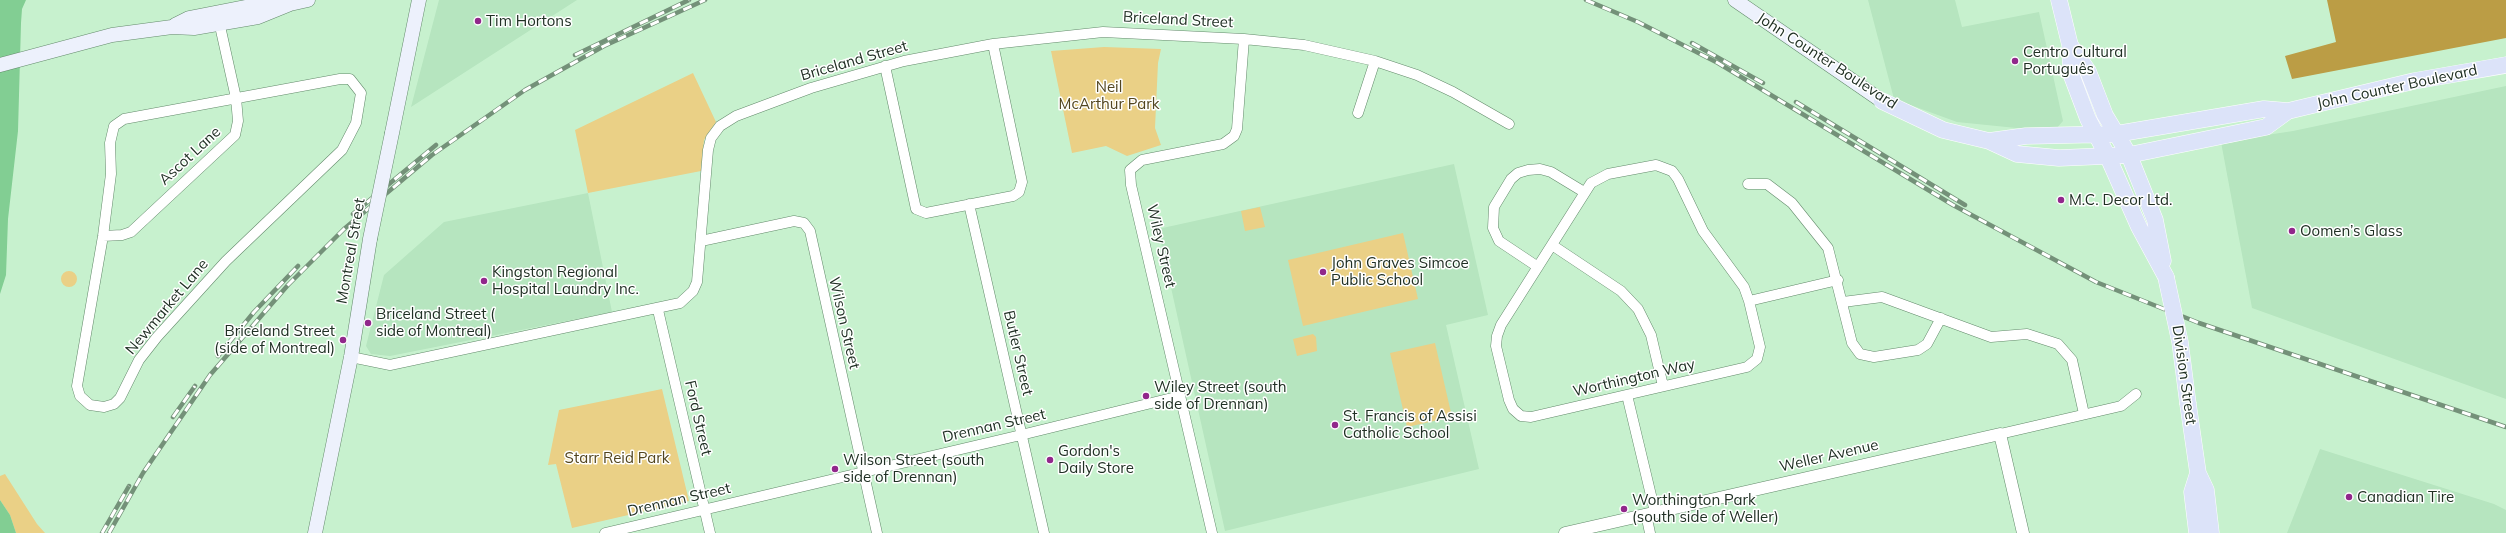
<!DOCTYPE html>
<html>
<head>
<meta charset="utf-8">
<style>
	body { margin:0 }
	canvas { display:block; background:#c7f1ce }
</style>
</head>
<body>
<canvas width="2506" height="533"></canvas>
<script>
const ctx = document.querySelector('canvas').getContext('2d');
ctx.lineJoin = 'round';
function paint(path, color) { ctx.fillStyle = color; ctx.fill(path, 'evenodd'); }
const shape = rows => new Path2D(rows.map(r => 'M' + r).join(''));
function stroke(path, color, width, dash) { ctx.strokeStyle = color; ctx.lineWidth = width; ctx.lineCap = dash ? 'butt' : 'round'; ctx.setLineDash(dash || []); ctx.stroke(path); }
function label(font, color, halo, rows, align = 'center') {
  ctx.font = font + ' Mulish,sans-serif'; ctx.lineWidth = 3; ctx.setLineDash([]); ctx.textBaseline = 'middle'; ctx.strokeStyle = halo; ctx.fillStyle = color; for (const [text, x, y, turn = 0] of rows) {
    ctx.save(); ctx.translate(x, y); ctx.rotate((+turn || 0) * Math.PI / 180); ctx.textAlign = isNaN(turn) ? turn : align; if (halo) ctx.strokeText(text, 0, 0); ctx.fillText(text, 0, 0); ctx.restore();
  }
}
paint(shape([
	[439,0,577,0,411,107],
	[1868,0,1955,0,1962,27,2039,12,2063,121,2056,129,2036,130,1957,122,1894,99],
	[2506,86,2506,399,2252,308,2221,142,2293,131],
	[1454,164,1488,315,1446,325,1479,469,1225,531,1158,229],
	[588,193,612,312,390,356,371,354,366,346,384,275,444,222],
	[2320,449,2494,504,2506,510,2506,533,2287,533]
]), '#b6e5bf');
paint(shape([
	[1104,47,1161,49,1158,63,1155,128,1161,145,1127,156,1106,146,1072,153,1051,51],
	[693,73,716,122,704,140,701,171,588,193,575,130],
	[1260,207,1265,227,1245,231,1241,211],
	[1403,233,1418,299,1303,326,1288,260],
	'61 279a8 8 0 1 1 16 0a8 8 0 1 1-16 0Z',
	[1313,334,1316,337,1317,351,1297,356,1293,339],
	[1435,343,1452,417,1407,427,1390,353],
	[662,389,689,501,572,528,556,464,548,465,559,410],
	[5,474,37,524,45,533,16,533,10,515,0,500,0,476]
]), '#ead086');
paint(shape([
	[2327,0,2506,0,2506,38,2292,79,2285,56,2336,42]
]), '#bb9d45');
paint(shape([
	[0,0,26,0,22,9,21,23,18,131,8,219,6,275,0,294],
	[0,500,10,515,16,533,0,533]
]), '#82ce93');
const minor = shape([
	[885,66,916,209,926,213,1013,196,1019,192,1022,182,993,44],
	[340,79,350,79,361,93,356,123,342,150,226,261,157,337,139,360,120,398,114,404,104,407,90,405,80,396,77,386,103,236,111,174,110,143,114,126,124,119,340,79],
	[1358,113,1375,61],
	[1656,165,1672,171,1678,179,1703,231,1744,287,1749,301,1760,347,1757,359,1747,367,1531,417,1521,416,1513,409,1509,400,1496,346,1497,336,1501,325,1591,183,1608,174,1656,165],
	[1748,184,1767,184,1792,203,1828,248,1852,343,1860,354,1874,357,1918,350,1927,344,1941,318],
	[969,204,1044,533],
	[103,236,122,235,131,232,235,135,238,121,236,98,218,17],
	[701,241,794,221,804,223,810,231,877,533],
	[1552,245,1621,291,1638,309,1651,335,1663,386],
	[1538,267,1499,241,1493,228,1494,207,1511,179,1518,173,1528,170,1540,169,1551,172,1584,192],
	[1749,301,1838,280],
	[1843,302,1882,297,1991,337,2027,334,2058,344,2072,360,2084,414],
	[658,310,710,533],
	[351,357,390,365,680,303,693,291,697,282,708,150,711,138,720,126,736,116,811,88,904,61,993,44,1103,32,1244,39,1304,45,1375,61,1417,75,1453,92,1509,124],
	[1627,395,1655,512],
	[2000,434,2121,406,2136,394],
	[1646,514,1650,533],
	[605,533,1021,435,1180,396],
	[1212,533,1131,185,1130,170,1142,160,1223,144,1234,136,1237,129,1244,39]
]);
const tertiary = shape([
	[1565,533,2000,434,2023,533]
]);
const secondary = shape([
	[1735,0,1882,101],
	[175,25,189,18,256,5,280,5],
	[0,65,112,35,172,27,194,28,258,17,290,4,308,0],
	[392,133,419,0],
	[315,533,351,357,370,239]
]);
const primary = shape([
	[2059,0,2070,45,2071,74,2088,119,2108,157,2139,227,2166,277],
	[2070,45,2088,71,2105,115,2129,155,2155,220,2163,261],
	[1882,101,1943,130,1989,141,2017,154,2059,158,2129,155,2266,127,2288,111],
	[1989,141,2026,136,2116,134,2264,109,2288,111,2414,81,2506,65],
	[2188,404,2198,473,2206,490,2211,533],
	[2197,533,2192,492,2198,473]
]);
stroke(minor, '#638a6b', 11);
stroke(tertiary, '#638a6b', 13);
stroke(secondary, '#638a6b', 15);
stroke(primary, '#fff', 17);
stroke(minor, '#fff', 10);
stroke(tertiary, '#fff', 12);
stroke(secondary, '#edf1fc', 14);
stroke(primary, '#dce3f9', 16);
const rail = shape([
	[1586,0,1638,22,1718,63,1953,205,2096,282,2199,323,2506,427],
	[1692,43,1763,83],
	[575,55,689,0],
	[1796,102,1965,205],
	[353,214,436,145],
	[218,356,254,312,298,266],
	[173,417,195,386],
	[102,533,129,486],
	[109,533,143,473,210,375,288,285,344,229,432,155,525,90,604,46,705,0]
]);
stroke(rail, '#749179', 4.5);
stroke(rail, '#fff', 3, [9]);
const secondaryBridge = shape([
	[370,239,392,133]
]);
const primaryBridge = shape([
	[2166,277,2180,342,2188,404]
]);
stroke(secondaryBridge, '#638a6b', 15, []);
stroke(primaryBridge, '#fff', 17, []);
stroke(secondaryBridge, '#edf1fc', 14);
stroke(primaryBridge, '#dce3f9', 16);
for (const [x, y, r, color] of [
	[478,21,4,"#91278b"],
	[2015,61,4,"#91278b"],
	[2061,200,4,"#91278b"],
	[2292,231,4,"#91278b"],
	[1323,272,4,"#91278b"],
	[484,281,4,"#91278b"],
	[368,323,4,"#91278b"],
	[343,340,4,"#91278b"],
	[1146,396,4,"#91278b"],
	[1335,425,4,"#91278b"],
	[1050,460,4,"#91278b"],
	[835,469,4,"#91278b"],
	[2349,497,4,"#91278b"],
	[1624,509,4,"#91278b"]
]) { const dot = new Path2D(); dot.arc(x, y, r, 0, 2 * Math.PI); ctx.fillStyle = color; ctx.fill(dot); stroke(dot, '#fff', 1.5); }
label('15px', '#203024', '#fff', [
	["Briceland Street",1178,20,3],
	["Briceland Street",854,61,-16],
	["John Counter Boulevard",1827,61,33],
	["John Counter Boulevard",2397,87,-12],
	["Ascot Lane",190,156,-43],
	["Wiley Street",1161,246,77],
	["Montreal Street",351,251,-80],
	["Newmarket Lane",167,307,-50],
	["Wilson Street",844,323,77],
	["Butler Street",1018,353,77],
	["Division Street",2184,375,82],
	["Worthington Way",1634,378,-13],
	["Ford Street",698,418,77],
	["Drennan Street",994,426,-13],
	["Weller Avenue",1829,456,-13],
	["Drennan Street",679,500,-13]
]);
label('15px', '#203024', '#fff', [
	["Tim Hortons",486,21],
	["Centro Cultural",2023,52],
	["Português",2023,69],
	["M.C. Decor Ltd.",2069,200],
	["Oomen’s Glass",2300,231],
	["John Graves Simcoe",1331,263],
	["Public School",1331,280],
	["Kingston Regional",492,272],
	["Hospital Laundry Inc.",492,289],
	["Briceland Street (",376,314],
	["side of Montreal)",376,331],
	["Briceland Street",335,331,"right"],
	["(side of Montreal)",335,348,"right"],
	["Wiley Street (south",1154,387],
	["side of Drennan)",1154,404],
	["St. Francis of Assisi",1343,416],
	["Catholic School",1343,433],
	["Gordon's",1058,451],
	["Daily Store",1058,468],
	["Wilson Street (south",843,460],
	["side of Drennan)",843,477],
	["Canadian Tire",2357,497],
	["Worthington Park",1632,500],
	["(south side of Weller)",1632,517]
], 'left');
label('15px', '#52451f', '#fff', [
	["Neil",1109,87],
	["McArthur Park",1109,104],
	["Starr Reid Park",617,458]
]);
</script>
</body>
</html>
